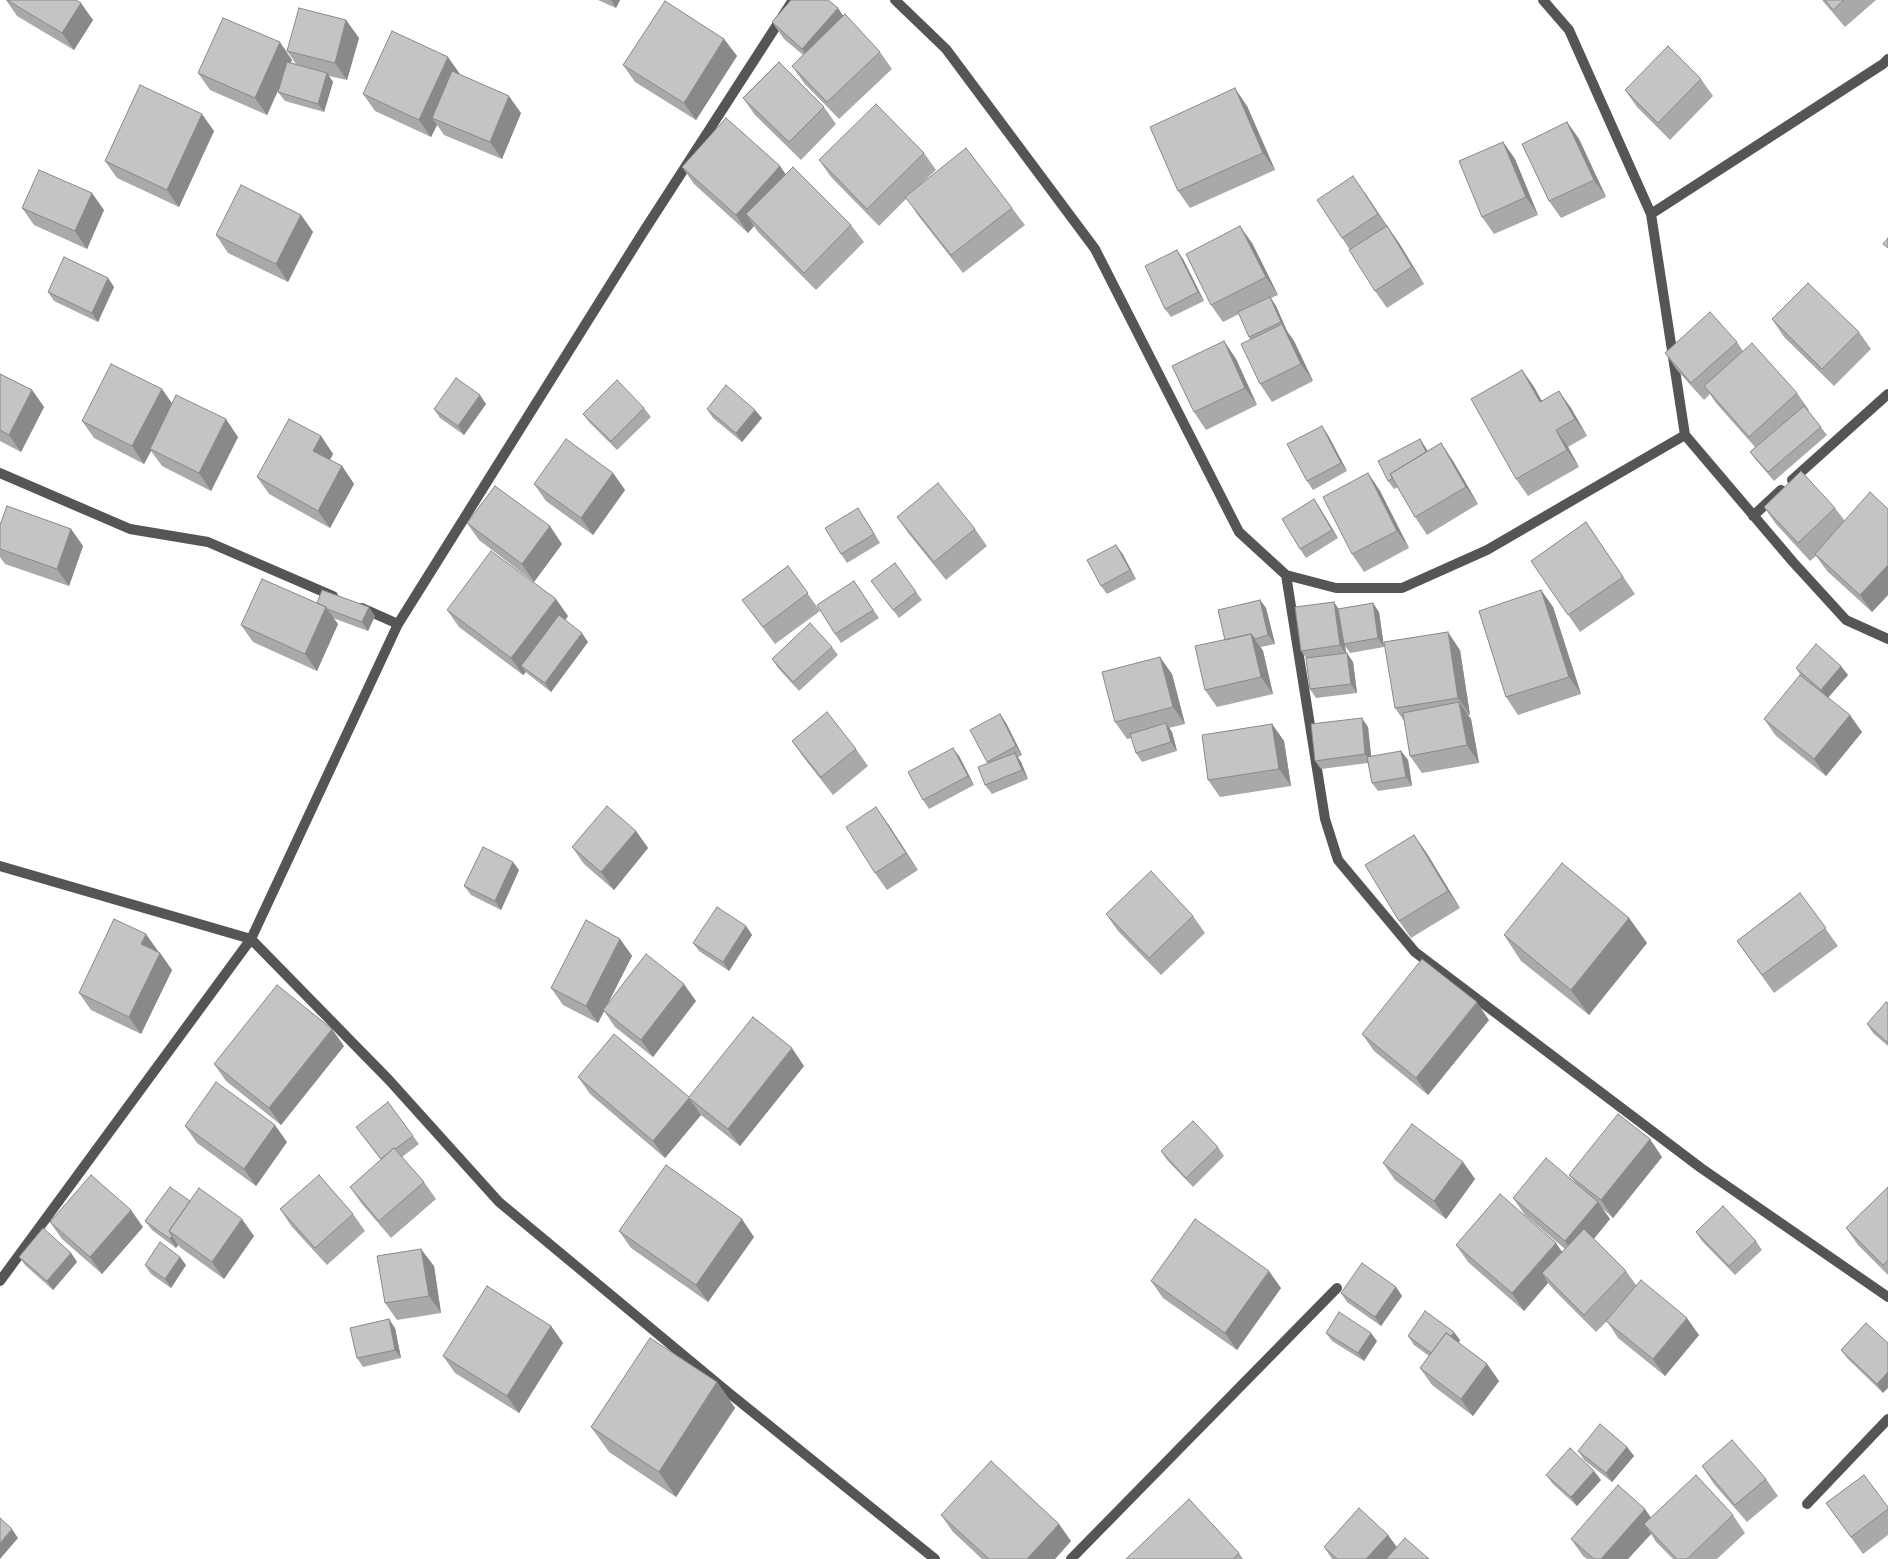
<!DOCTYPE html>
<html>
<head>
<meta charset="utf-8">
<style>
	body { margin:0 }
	canvas { display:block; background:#fff }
</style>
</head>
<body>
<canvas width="1888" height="1559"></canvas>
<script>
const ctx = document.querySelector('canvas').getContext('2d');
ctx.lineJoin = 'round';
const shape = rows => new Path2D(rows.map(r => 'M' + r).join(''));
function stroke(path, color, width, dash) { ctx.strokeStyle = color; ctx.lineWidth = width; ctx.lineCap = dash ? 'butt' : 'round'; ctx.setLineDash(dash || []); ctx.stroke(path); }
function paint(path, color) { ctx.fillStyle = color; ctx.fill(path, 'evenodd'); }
stroke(shape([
	[895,0,946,49,1095,249,1239,532,1286,575,1336,588,1402,588,1487,550,1685,435],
	[1543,0,1569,30,1651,214,1685,435,1793,562,1846,620,1888,639],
	[1651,214,1883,64,1888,59],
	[0,473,130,529,208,542,333,596],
	[1792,480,1888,394],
	[1753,516,1781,490],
	[1286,575,1325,819,1338,860,1415,952,1701,1168,1888,1297],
	[362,608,398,624],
	[0,866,251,939,389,1080,499,1202,729,1393,935,1559],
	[0,1281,251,939,398,624,642,234,793,0],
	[1807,1504,1888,1419],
	[1071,1559,1337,1288]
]), '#555', 10);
paint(shape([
	[6,0,76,0,93,20,74,50,17,16],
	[598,0,620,0,616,8],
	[1822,0,1876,0,1845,27],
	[843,16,880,52,892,69,839,119,804,83,792,66,803,55,784,39,772,22],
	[346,20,359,38,347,80,329,76,333,82,324,112,285,101,278,92,280,85,267,115,210,90,198,73,292,60,290,62,296,64,287,51],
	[724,39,737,56,696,120,635,82,623,65],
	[460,74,460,75,521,113,502,159,444,135,437,125,431,137,375,111,363,94],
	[1701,79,1713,96,1670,140,1637,107,1625,90],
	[743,98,824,107,836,124,801,160,755,115],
	[1247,106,1275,170,1190,208,1178,191],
	[1567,122,1579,139,1606,197,1561,218,1549,201],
	[214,131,179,207,117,178,105,161],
	[1503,142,1515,159,1538,215,1494,234,1482,217],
	[924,153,936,170,922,183,1012,208,1025,225,963,273,917,214,907,198,879,226,831,177,819,160],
	[780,166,786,175,851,225,864,242,816,290,758,232,754,226,748,233,694,184,682,167],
	[1365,193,1399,243,1424,284,1387,308,1375,291,1350,250,1342,238],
	[22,208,104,210,87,249,34,225],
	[301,215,313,232,288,282,228,253,216,235],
	[1252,243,1278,295,1271,298,1276,306,1287,331,1294,341,1313,381,1272,402,1260,384,1250,339,1239,314,1223,322,1211,305],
	[1183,259,1204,301,1171,317,1165,309],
	[108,278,114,287,98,322,54,301,48,292],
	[1772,319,1859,332,1871,349,1834,386,1784,337],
	[1224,341,1236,359,1257,405,1206,430,1194,412],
	[1737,342,1743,351,1797,393,1809,410,1808,411,1827,435,1774,481,1756,460,1750,452,1755,447,1716,403,1710,394,1704,400,1677,370,1665,353],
	[1522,370,1534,387,1541,400,1571,408,1587,436,1568,447,1579,467,1528,496,1516,479],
	[0,374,32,390,44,407,21,452,0,441],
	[162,389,172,404,238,437,211,491,162,466,151,451,144,464,94,438,82,421],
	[486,404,464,435,440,418,434,409],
	[644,408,651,417,617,450,589,422,583,414],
	[707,409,762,418,742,442,713,418],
	[1328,435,1347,471,1313,490,1307,481],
	[321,436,333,454,330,460,342,466,354,484,330,528,269,494,257,477],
	[1420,439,1427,451,1441,443,1453,461,1478,504,1427,535,1415,517,1398,487,1394,489,1388,481],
	[613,473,625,490,593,535,546,501,534,484],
	[1368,473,1380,491,1409,548,1364,572,1352,554],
	[1314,499,1338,538,1306,558,1300,549],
	[1764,507,1835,508,1845,521,1888,509,1888,595,1872,612,1827,571,1816,556,1810,561,1776,524],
	[864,517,880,543,847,563,841,554],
	[897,517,975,529,987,546,946,580,909,534],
	[1586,522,1635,594,1580,632,1531,561],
	[467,523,562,544,534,582,479,540],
	[0,525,71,529,83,546,69,586,5,564,0,557],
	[1122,553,1136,579,1107,594,1101,586],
	[895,563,922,600,899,618,871,581],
	[788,566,820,611,775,644,742,600],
	[854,581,879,618,841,643,835,634],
	[1541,590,1553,607,1581,694,1518,715,1506,697],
	[1260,600,1266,608,1275,644,1261,647,1263,651,1273,694,1217,707,1205,690,1225,640],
	[317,603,375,616,368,631,333,618,338,624,317,671,253,642,241,625],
	[1339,609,1379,612,1384,647,1350,653,1345,646,1346,653,1353,662,1357,693,1316,698,1310,689,1306,658,1301,651],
	[447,610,568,616,565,620,588,642,551,692,528,674,526,672,523,675,459,627],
	[832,647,838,655,799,691,778,668,772,659],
	[1460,650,1470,715,1468,715,1471,719,1479,763,1422,773,1410,756,1404,721,1395,708],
	[1796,668,1848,675,1828,697,1862,732,1826,776,1776,736,1764,719,1801,676],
	[1172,674,1185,724,1169,728,1172,732,1177,751,1142,762,1136,753,1132,738,1127,739,1115,722],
	[1000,714,1006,723,1022,755,1018,757,1021,762,1028,779,992,794,985,785,989,764,987,762],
	[1272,724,1284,741,1291,786,1220,797,1208,780],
	[1368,727,1371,757,1401,751,1408,760,1412,786,1378,791,1372,783,1368,763,1321,769,1315,761],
	[792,741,856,749,868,766,833,795,804,758],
	[959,756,974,785,929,809,923,800],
	[888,824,918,870,887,890,875,873],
	[636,831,648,848,614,890,584,864,572,847],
	[1426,852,1460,908,1411,938,1399,921],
	[519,870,501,910,471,895,464,886],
	[1800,893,1838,946,1774,993,1737,941],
	[1106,914,1193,916,1205,933,1161,975,1118,931],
	[1629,918,1647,943,1589,1015,1521,961,1504,935],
	[746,926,752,935,729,971,699,951,693,943],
	[620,939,632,956,608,1003,696,1001,653,1057,615,1027,604,1011,598,1023,563,1005,551,988],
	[158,951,160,953,172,970,141,1034,91,1010,79,993],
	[1888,1003,1888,1046,1873,1033,1867,1024],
	[1489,1020,1428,1095,1374,1051,1362,1034],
	[344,1046,281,1125,226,1081,214,1064],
	[804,1066,740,1146,701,1115,665,1158,590,1094,578,1077,689,1097],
	[185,1126,287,1142,256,1186,197,1143],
	[356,1127,413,1136,419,1144,402,1157,424,1182,436,1199,391,1238,362,1204,350,1187,381,1160],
	[1218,1147,1224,1156,1193,1187,1167,1160,1161,1151],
	[1662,1157,1613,1218,1602,1208,1610,1219,1594,1239,1626,1271,1636,1285,1699,1335,1665,1376,1618,1338,1607,1321,1596,1332,1554,1290,1548,1283,1524,1311,1468,1262,1456,1245,1562,1252,1565,1249,1525,1215,1513,1198,1575,1182,1569,1175],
	[1463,1162,1475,1179,1446,1219,1395,1180,1383,1163],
	[1888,1187,1888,1275,1858,1245,1846,1228],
	[190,1201,254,1236,224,1279,181,1248,178,1245,176,1248,152,1230,145,1221],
	[280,1209,353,1214,365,1231,327,1265,292,1227],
	[50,1222,143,1227,102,1274,62,1239],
	[619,1231,754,1237,708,1302,631,1248],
	[1696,1232,1756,1241,1762,1250,1735,1275,1702,1241],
	[71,1253,77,1262,53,1290,25,1265,19,1257],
	[145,1265,186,1265,171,1288,151,1274],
	[434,1266,441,1313,397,1320,385,1303],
	[1151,1281,1281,1288,1237,1350,1163,1298],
	[1396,1287,1402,1296,1381,1326,1347,1302,1341,1293],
	[1866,1323,1883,1393,1847,1358,1841,1350],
	[551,1326,563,1343,519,1413,455,1373,443,1356],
	[395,1328,401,1358,363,1367,357,1358],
	[1326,1333,1377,1341,1364,1361,1332,1341],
	[1408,1336,1460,1340,1459,1343,1487,1364,1499,1381,1473,1416,1432,1385,1420,1368,1429,1356,1414,1345],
	[717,1382,735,1408,676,1497,609,1452,591,1427],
	[1627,1447,1634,1456,1612,1482,1584,1460,1578,1451],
	[1702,1466,1766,1479,1778,1496,1747,1522,1714,1484],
	[1546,1475,1601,1480,1577,1506,1553,1484],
	[1826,1503,1888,1507,1888,1535,1863,1554],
	[941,1515,1071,1541,1055,1559,982,1559,953,1532],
	[1733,1515,1745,1533,1717,1559,1673,1559,1656,1542,1651,1534,1628,1559,1587,1559,1583,1556,1571,1539,1651,1518],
	[1388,1535,1397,1547,1429,1559,1332,1559,1324,1547],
	[1239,1553,1243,1559,1126,1559]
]), '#a9a9a9');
paint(shape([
	[611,0,620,0,616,8],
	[81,3,93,20,74,50,62,33],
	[838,8,850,26,814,66,802,49],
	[346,20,359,38,347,80,335,63],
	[724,39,737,56,696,120,684,103],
	[280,42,292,60,267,115,255,98],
	[448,57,460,74,439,121,432,118,437,125,431,137,419,120],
	[327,73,333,82,324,112,318,104],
	[1235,88,1247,106,1275,170,1263,153],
	[509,96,521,113,502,159,490,142],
	[202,114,214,131,179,207,167,190],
	[1567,122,1579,139,1606,197,1594,180],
	[1503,142,1515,159,1538,215,1526,197],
	[780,166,792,184,746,214,754,226,748,233,736,215],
	[1353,176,1365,193,1390,231,1378,214],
	[92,193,104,210,87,249,75,231],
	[301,215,313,232,288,282,276,264],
	[1240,226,1252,243,1278,295,1266,277],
	[1387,226,1399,243,1424,284,1412,267],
	[1177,250,1183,259,1204,301,1198,292],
	[108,278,114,287,98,322,92,313],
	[1270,297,1276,306,1287,331,1281,322],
	[1282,324,1294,341,1313,381,1301,364],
	[1224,341,1236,359,1257,405,1245,388],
	[1522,370,1534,387,1552,419,1540,402],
	[162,389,174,406,150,449,151,451,144,464,132,446],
	[32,390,44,407,21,452,9,435],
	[1559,391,1571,408,1587,436,1575,419],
	[480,395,486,404,464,435,458,426],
	[755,410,762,418,742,442,736,433],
	[226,419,238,437,211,491,199,473],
	[1322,426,1328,435,1347,471,1341,463],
	[1556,430,1568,447,1579,467,1567,450],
	[321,436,333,454,325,468,313,451],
	[1420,439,1426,448,1436,468,1430,460],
	[1441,443,1453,461,1478,504,1466,487],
	[342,466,354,484,330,528,318,511],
	[613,473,625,490,593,535,581,518],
	[1368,473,1380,491,1409,548,1397,531],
	[1314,499,1320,508,1338,538,1332,530],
	[858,508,864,517,880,543,874,534],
	[550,526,562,544,534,582,522,564],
	[71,529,83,546,69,586,57,569],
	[1116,545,1122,553,1136,579,1130,570],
	[1888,565,1888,595,1872,612,1860,595],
	[1541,590,1553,607,1581,694,1569,677],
	[556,599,568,616,527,670,521,666,526,672,523,675,511,658],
	[1260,600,1266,608,1275,644,1268,635],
	[1334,602,1340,611,1344,644,1345,646,1346,654,1340,645],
	[1373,603,1379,612,1384,647,1378,638],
	[326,607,338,624,317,671,305,654],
	[369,607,375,616,368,631,362,622],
	[1448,632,1460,650,1470,715,1458,698],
	[582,633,588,642,551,692,545,683],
	[1251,634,1263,651,1273,694,1261,677],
	[1347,653,1353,662,1357,693,1351,684],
	[1160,657,1172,674,1185,724,1173,707],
	[1841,666,1848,675,1827,699,1821,690],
	[1459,702,1471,719,1479,763,1467,745],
	[1000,714,1006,723,1022,755,1016,746],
	[1850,715,1862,732,1826,776,1814,759],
	[1362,718,1368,727,1372,763,1365,754],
	[1166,723,1172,732,1177,751,1171,742],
	[1272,724,1284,741,1291,786,1279,769],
	[953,748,959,756,974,785,968,776],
	[1401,751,1408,760,1412,786,1406,777],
	[1015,753,1021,762,1028,779,1022,770],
	[876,807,888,824,918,870,906,853],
	[636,831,648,848,614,890,601,872],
	[1414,835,1426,852,1460,908,1448,891],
	[513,862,519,870,501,910,495,901],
	[1629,918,1647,943,1589,1015,1571,990],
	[746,926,752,935,729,971,723,962],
	[146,934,158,951,153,961,141,944],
	[620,939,632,956,598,1023,586,1006],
	[160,953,172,970,141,1034,129,1017],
	[684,984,696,1001,653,1057,641,1040],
	[1477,1002,1489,1020,1428,1095,1416,1078],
	[332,1029,344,1046,281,1125,269,1108],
	[792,1048,804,1066,740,1146,728,1129],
	[689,1098,701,1115,665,1158,653,1141],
	[275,1125,287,1142,256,1186,244,1169],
	[1650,1139,1662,1157,1613,1218,1601,1200],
	[1463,1162,1475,1179,1446,1219,1434,1201],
	[1598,1202,1610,1219,1577,1259,1565,1241],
	[131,1210,143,1227,102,1274,90,1257],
	[242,1219,254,1236,224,1279,212,1262],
	[742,1219,754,1237,708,1302,696,1285],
	[172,1236,178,1245,176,1248,170,1239],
	[1556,1243,1568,1260,1542,1273,1548,1283,1524,1311,1512,1293],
	[421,1249,434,1266,441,1313,429,1296],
	[71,1253,77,1262,53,1290,47,1281],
	[180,1257,186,1265,171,1288,165,1279],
	[1269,1271,1281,1288,1237,1350,1225,1333],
	[1396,1287,1402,1296,1381,1326,1375,1317],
	[1687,1318,1699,1335,1665,1376,1653,1359],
	[389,1319,395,1328,401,1358,395,1350],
	[551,1326,563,1343,519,1413,507,1396],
	[1454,1332,1460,1340,1443,1365,1437,1356],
	[1371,1333,1377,1341,1364,1361,1358,1353],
	[1487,1364,1499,1381,1473,1416,1461,1399],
	[1888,1372,1888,1388,1883,1393,1877,1384],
	[717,1382,735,1408,676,1497,659,1472],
	[1627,1447,1634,1456,1612,1482,1606,1473],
	[1594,1471,1601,1480,1577,1506,1571,1497],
	[1645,1509,1657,1526,1644,1524,1651,1534,1628,1559,1601,1559],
	[1059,1524,1071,1541,1055,1559,1027,1559],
	[12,1529,18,1538,0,1559,0,1543],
	[1388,1535,1400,1552,1394,1559,1366,1559]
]), '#898989');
const building = shape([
	[7,0,76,0,81,3,62,33,7,0],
	[791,0,828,0,838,8,802,49,772,22,791,0],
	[1825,0,1844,0,1833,10,1825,0],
	[665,1,724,39,684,103,623,65,665,1],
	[299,8,346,20,335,63,287,51,299,8],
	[845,14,880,52,827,102,792,66,845,14],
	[223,18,280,42,255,98,198,73,223,18],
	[392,31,448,57,419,120,363,94,392,31],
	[1668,46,1701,79,1658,123,1625,90,1668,46],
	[287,62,327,73,318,104,278,92,287,62],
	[779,62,824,107,789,142,743,98,779,62],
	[452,71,509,96,490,142,432,118,452,71],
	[140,85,202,114,167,190,105,161,140,85],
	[1235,88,1263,153,1178,191,1150,127,1235,88],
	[876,104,924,153,867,209,819,160,876,104],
	[726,118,780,166,736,215,682,167,726,118],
	[1567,122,1594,180,1549,201,1522,144,1567,122],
	[1503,142,1526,197,1482,217,1459,161,1503,142],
	[966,148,1012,208,951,255,905,197,966,148],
	[793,167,851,225,804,273,746,214,793,167],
	[39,170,92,193,75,231,22,208,39,170],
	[1353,176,1378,214,1342,238,1317,200,1353,176],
	[241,185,301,215,276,264,216,235,241,185],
	[1240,226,1266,277,1211,305,1186,254,1240,226],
	[1387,226,1412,267,1375,291,1349,250,1387,226],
	[1888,238,1888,248,1883,244,1888,238],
	[1177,250,1198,292,1165,309,1145,266,1177,250],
	[64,257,108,278,92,313,48,292,64,257],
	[1808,283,1859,332,1822,369,1772,319,1808,283],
	[1270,297,1281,322,1249,337,1238,312,1270,297],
	[1710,312,1737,342,1691,383,1665,353,1710,312],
	[1282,324,1301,364,1260,384,1241,344,1282,324],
	[1224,341,1245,388,1194,412,1172,366,1224,341],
	[1752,343,1797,393,1749,437,1704,386,1752,343],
	[111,364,162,389,132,446,82,421,111,364],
	[1522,370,1540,402,1559,391,1575,419,1556,430,1567,450,1516,479,1471,399,1522,370],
	[0,374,32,390,9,435,0,430,0,374],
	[456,378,480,395,458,426,434,409,456,378],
	[617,380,644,408,611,441,583,414,617,380],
	[726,385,755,410,736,433,707,409,726,385],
	[176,395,226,419,199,473,150,449,176,395],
	[1804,406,1821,427,1768,472,1750,452,1804,406],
	[289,419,321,436,313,451,342,466,318,511,257,477,289,419],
	[1322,426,1341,463,1307,481,1287,444,1322,426],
	[566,439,613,473,581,518,534,484,566,439],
	[1420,439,1426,452,1390,474,1393,478,1388,481,1378,461,1420,439],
	[1441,443,1466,487,1415,517,1390,474,1441,443],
	[1801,471,1835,508,1798,543,1764,507,1801,471],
	[1368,473,1397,531,1352,554,1323,497,1368,473],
	[938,483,975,529,934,562,897,517,938,483],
	[495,486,550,526,522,564,467,523,495,486],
	[1870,492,1888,509,1888,565,1860,595,1815,554,1870,492],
	[1314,499,1332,530,1300,549,1282,519,1314,499],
	[7,506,71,529,57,569,0,549,0,525,7,506],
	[858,508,874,534,841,554,825,528,858,508],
	[1586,522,1623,577,1568,615,1531,561,1586,522],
	[1116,545,1130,570,1101,586,1087,560,1116,545],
	[491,551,556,599,511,658,447,610,491,551],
	[895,563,916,592,893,610,871,581,895,563],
	[788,566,808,593,763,627,742,600,788,566],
	[262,579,326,607,305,654,241,625,262,579],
	[854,581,873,610,835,634,817,605,854,581],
	[322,590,369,607,362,622,327,609,326,607,317,603,322,590],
	[1541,590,1569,677,1506,697,1479,611,1541,590],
	[1260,600,1268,635,1255,639,1251,634,1225,640,1218,610,1260,600],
	[1334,602,1340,645,1301,651,1295,607,1334,602],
	[1373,603,1378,638,1344,644,1338,609,1373,603],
	[559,615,582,633,545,683,521,666,559,615],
	[810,623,832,647,793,682,772,659,810,623],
	[1448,632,1458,698,1395,708,1384,642,1448,632],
	[1251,634,1261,677,1205,690,1195,646,1251,634],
	[1816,644,1841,666,1821,690,1796,668,1816,644],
	[1347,653,1351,684,1310,689,1306,658,1347,653],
	[1160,657,1173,707,1115,722,1102,672,1160,657],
	[1800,675,1850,715,1814,759,1764,719,1800,675],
	[1459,702,1467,745,1410,756,1403,713,1459,702],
	[827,712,856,749,821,777,792,741,827,712],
	[1000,714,1016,746,987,762,970,730,1000,714],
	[1362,718,1365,754,1315,761,1311,724,1362,718],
	[1166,723,1171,742,1136,753,1130,734,1166,723],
	[1272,724,1279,769,1208,780,1202,735,1272,724],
	[953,748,968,776,923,800,908,772,953,748],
	[1401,751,1406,777,1372,783,1367,757,1401,751],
	[1015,753,1022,770,985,785,978,767,1015,753],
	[607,806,636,831,601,872,572,847,607,806],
	[876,807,906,853,875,873,846,827,876,807],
	[1414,835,1448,891,1399,921,1365,865,1414,835],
	[483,847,513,862,495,901,464,886,483,847],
	[1562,863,1629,918,1571,990,1504,935,1562,863],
	[1151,871,1193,916,1149,958,1106,914,1151,871],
	[1800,893,1826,928,1762,975,1737,941,1800,893],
	[717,907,746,926,723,962,693,943,717,907],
	[114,919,146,934,141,944,160,953,129,1017,79,993,114,919],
	[586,920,620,939,586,1006,551,988,586,920],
	[646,954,684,984,641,1040,603,1010,646,954],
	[1422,959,1477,1002,1416,1078,1362,1034,1422,959],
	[277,985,332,1029,269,1108,214,1064,277,985],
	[1886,1002,1888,1003,1888,1043,1867,1024,1886,1002],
	[753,1017,792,1048,728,1129,689,1098,653,1141,578,1077,614,1034,689,1097,753,1017],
	[216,1082,275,1125,244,1169,185,1126,216,1082],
	[388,1102,413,1136,395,1149,394,1148,381,1159,356,1127,388,1102],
	[1618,1114,1650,1139,1601,1200,1569,1175,1618,1114],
	[1193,1121,1218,1147,1186,1178,1161,1151,1193,1121],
	[1412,1124,1463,1162,1434,1201,1383,1163,1412,1124],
	[394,1148,424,1182,379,1221,350,1187,394,1148],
	[1546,1158,1598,1202,1565,1241,1513,1198,1546,1158],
	[666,1165,742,1219,696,1285,619,1231,666,1165],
	[91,1175,131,1210,90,1257,50,1222,91,1175],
	[319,1175,353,1214,315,1248,280,1209,319,1175],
	[170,1187,190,1201,169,1231,172,1236,170,1239,145,1221,170,1187],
	[1888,1187,1888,1260,1883,1265,1846,1228,1888,1187],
	[199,1188,242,1219,212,1262,169,1231,199,1188],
	[1500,1194,1556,1243,1512,1293,1456,1245,1500,1194],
	[1723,1206,1756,1241,1729,1266,1696,1232,1723,1206],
	[1195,1219,1269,1271,1225,1333,1151,1281,1195,1219],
	[43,1228,71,1253,47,1281,19,1257,43,1228],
	[1584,1229,1626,1271,1584,1315,1542,1273,1584,1229],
	[160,1242,180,1257,165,1279,145,1265,160,1242],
	[421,1249,429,1296,385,1303,377,1256,421,1249],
	[1362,1263,1396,1287,1375,1317,1341,1293,1362,1263],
	[1641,1280,1687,1318,1653,1359,1606,1321,1641,1280],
	[487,1286,551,1326,507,1396,443,1356,487,1286],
	[1425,1311,1454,1332,1451,1336,1446,1333,1431,1353,1408,1336,1425,1311],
	[1339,1312,1371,1333,1358,1353,1326,1333,1339,1312],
	[389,1319,395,1350,357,1358,350,1328,389,1319],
	[1866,1323,1888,1343,1888,1372,1877,1384,1841,1350,1866,1323],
	[1446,1333,1487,1364,1461,1399,1420,1368,1446,1333],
	[650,1338,717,1382,659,1472,591,1427,650,1338],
	[1600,1424,1627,1447,1606,1473,1578,1451,1600,1424],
	[1732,1440,1766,1479,1735,1505,1702,1466,1732,1440],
	[1570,1448,1594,1471,1571,1497,1546,1475,1570,1448],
	[991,1461,1059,1524,1027,1559,989,1559,941,1515,991,1461],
	[1696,1475,1733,1515,1687,1559,1677,1559,1644,1524,1696,1475],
	[1864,1475,1888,1507,1888,1509,1851,1537,1826,1503,1864,1475],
	[1618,1485,1645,1509,1601,1559,1594,1559,1571,1539,1618,1485],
	[1189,1499,1239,1553,1233,1559,1126,1559,1189,1499],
	[1359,1508,1388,1535,1366,1559,1337,1559,1324,1547,1359,1508],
	[0,1518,12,1529,0,1543,0,1518],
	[1405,1538,1429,1559,1386,1559,1405,1538]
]);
paint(building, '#c4c4c4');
stroke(building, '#898989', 1);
</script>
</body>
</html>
